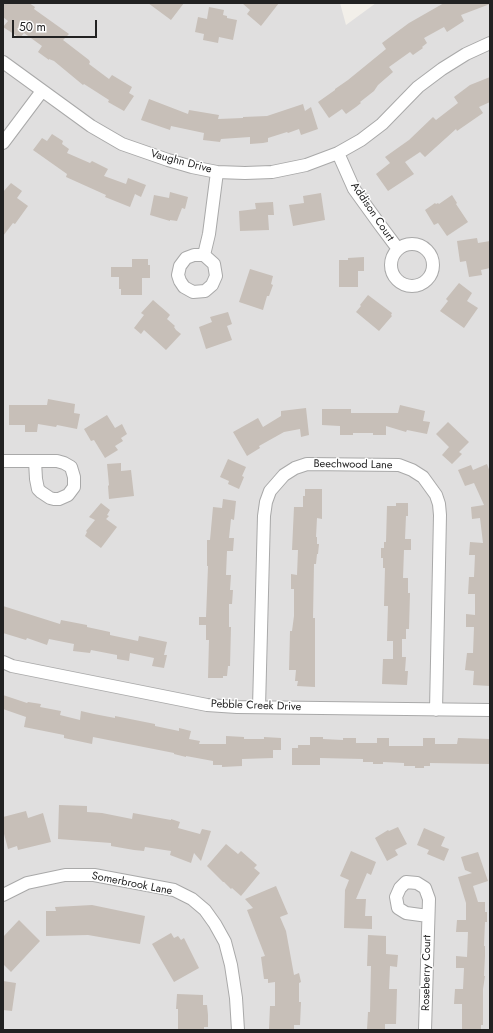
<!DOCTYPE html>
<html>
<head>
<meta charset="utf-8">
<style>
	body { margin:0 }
	#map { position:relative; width:493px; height:1033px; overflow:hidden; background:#f2efe9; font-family:Jost,sans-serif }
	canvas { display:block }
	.frame { position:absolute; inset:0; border:4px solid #222; pointer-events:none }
	.scale { position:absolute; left:12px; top:20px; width:85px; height:18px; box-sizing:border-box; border:2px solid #222; border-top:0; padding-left:5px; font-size:12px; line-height:14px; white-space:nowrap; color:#222; -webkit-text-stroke:3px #fff; paint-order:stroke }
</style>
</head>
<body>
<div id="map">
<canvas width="493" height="1033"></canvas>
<div class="frame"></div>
<div class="scale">50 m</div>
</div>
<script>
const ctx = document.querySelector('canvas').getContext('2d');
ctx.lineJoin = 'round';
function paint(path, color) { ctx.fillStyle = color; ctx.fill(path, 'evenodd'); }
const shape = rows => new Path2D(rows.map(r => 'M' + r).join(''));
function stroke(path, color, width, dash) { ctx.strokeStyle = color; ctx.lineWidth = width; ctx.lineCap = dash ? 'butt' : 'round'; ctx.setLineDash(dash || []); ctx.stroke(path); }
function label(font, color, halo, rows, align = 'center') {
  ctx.font = font + ' Jost,sans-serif'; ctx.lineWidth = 3; ctx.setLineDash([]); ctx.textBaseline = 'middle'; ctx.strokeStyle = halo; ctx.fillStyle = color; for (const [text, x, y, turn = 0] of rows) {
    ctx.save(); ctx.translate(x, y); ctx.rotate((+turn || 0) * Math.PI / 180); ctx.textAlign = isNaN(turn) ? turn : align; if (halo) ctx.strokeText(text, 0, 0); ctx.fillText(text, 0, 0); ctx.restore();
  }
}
paint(shape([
	[3,3,340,3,346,25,376,3,490,3,490,1030,3,1030]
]), '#e0dfdf');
paint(shape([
	[3,3,29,3,35,7,34,9,69,34,63,40,89,60,90,62,89,64,109,79,112,75,132,87,129,93,134,96,124,111,108,102,109,100,84,84,83,85,54,61,49,59,49,60,38,52,42,46,24,33,20,38,3,27,8,21,3,17],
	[148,3,184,3,171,20],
	[242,3,279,3,261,26,247,14,250,10],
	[444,3,490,3,490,4,461,15,464,21,447,32,444,27,424,38,427,43,422,47,423,48,413,55,410,52,389,67,393,72,378,85,374,91,360,102,361,103,356,107,346,114,342,109,329,118,318,102,335,90,335,89,348,80,386,49,382,43,409,23],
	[209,7,224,10,223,15,227,16,227,18,237,20,233,40,219,37,218,43,203,40,204,34,195,32,198,17,207,19],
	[490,77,490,102,479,107,483,113,457,131,456,129,425,157,420,152,405,162,414,174,388,191,376,174,390,163,385,157,409,140,433,117,436,120,458,103,454,97,470,85],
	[149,99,188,114,189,110,219,115,218,119,243,118,243,117,267,116,303,104,305,111,311,107,318,129,301,135,299,129,288,133,287,132,268,138,268,142,263,143,250,144,250,137,221,139,220,142,203,140,204,133,171,126,170,130,141,120],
	[52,134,63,141,62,144,69,149,67,153,90,163,92,161,108,169,104,176,126,184,128,178,146,185,141,197,135,194,130,207,105,197,106,195,66,177,67,174,33,150,42,138,47,141],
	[11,183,22,191,17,198,28,206,15,224,13,223,3,236,3,192],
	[170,192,188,197,185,209,182,208,177,221,170,220,170,221,150,215,154,195,169,198],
	[321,193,325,220,293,226,289,205,304,203,303,196],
	[452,195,457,203,456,204,468,222,447,236,438,223,434,225,425,210,435,203,436,204,438,203,439,204],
	[273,202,274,215,268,215,269,230,240,231,239,211,256,209,255,203],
	[477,238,478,243,490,241,490,268,481,270,482,275,469,277,466,261,460,262,457,241],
	[364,257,364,271,358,271,358,287,339,287,339,260,348,260,348,258],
	[132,259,148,259,148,265,150,265,150,278,142,278,142,295,121,295,121,289,119,289,119,277,111,277,111,267,132,267],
	[250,269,273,276,271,284,273,285,269,296,267,296,263,310,239,302],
	[459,283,472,293,467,301,478,308,464,328,440,311,448,301,446,299],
	[368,295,392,313,391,315,392,316,379,331,356,312,361,306,360,305],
	[153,300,168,313,170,315,167,319,175,326,174,327,176,330,181,334,166,350,144,330,141,334,134,328,144,315,141,313],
	[228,312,232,324,227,326,232,340,206,349,199,327,212,322,210,317],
	[48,399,75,404,74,413,80,414,77,429,57,425,56,427,38,424,37,432,25,432,25,425,9,425,9,405,47,405],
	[400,405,425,411,423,421,430,422,427,434,407,430,406,432,386,426,386,435,373,435,373,433,353,433,353,435,340,435,340,426,322,425,322,409,351,409,351,413,398,413],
	[306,408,309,435,301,437,300,429,284,432,259,446,260,448,247,456,233,432,258,418,263,427,281,416,281,411],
	[107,415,115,428,122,424,127,434,121,438,123,441,115,446,118,450,105,458,94,440,91,441,84,429],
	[448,422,469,442,459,452,462,454,452,464,442,455,449,447,436,434],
	[228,459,246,467,242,476,244,477,239,489,228,484,229,481,220,477],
	[121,463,121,471,131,470,134,496,109,499,108,486,109,485,107,464],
	[487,464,490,472,490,686,473,685,474,671,465,670,467,653,473,653,474,627,466,627,466,614,475,615,475,594,468,594,469,577,474,577,475,555,469,555,470,542,483,543,480,518,472,519,471,507,484,505,474,483,465,486,458,470,471,465,473,470],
	[305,489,322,489,322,519,317,518,316,537,317,537,317,544,319,544,318,554,317,554,316,564,314,564,313,618,315,618,315,687,297,686,298,681,295,681,296,670,289,670,290,631,292,631,294,616,294,589,291,589,291,574,297,575,298,550,292,550,294,507,303,507,303,496,305,496],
	[223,499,236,501,234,520,231,519,229,538,234,538,233,551,227,551,226,575,231,575,230,590,233,590,232,604,229,604,229,627,231,627,230,666,228,666,227,676,223,676,223,678,208,678,209,640,206,640,206,625,199,625,199,617,206,617,208,566,207,566,207,540,210,540,213,507,222,508],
	[101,503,110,510,107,515,109,516,106,519,117,527,101,548,85,536,87,532,86,531,95,520,89,517],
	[396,503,408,503,408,516,406,516,405,539,411,539,411,550,404,550,403,578,408,578,408,593,410,593,409,629,406,629,406,639,402,639,402,657,406,657,405,671,408,671,407,685,382,684,383,659,393,659,393,641,387,641,388,606,384,606,385,568,383,568,383,558,381,558,381,548,384,548,384,542,386,542,387,506,396,506],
	[3,606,60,624,61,620,87,625,87,627,110,632,110,635,138,641,139,636,167,642,164,655,167,655,164,668,152,666,154,658,130,653,129,661,117,659,117,655,91,650,90,653,73,651,74,644,49,639,47,645,27,638,26,640,3,633],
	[3,695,27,703,28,702,41,704,40,707,61,711,60,715,80,720,81,711,94,714,115,718,115,716,155,724,155,726,179,731,179,728,191,731,189,739,200,741,199,744,226,744,226,736,244,737,244,739,264,739,264,737,281,738,281,750,273,750,273,758,242,759,242,766,222,767,222,765,213,765,213,761,186,756,186,757,174,754,174,753,93,737,92,744,64,738,64,735,24,727,26,717,3,709],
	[310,737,323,737,323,739,343,740,343,738,356,738,356,743,377,743,377,738,389,738,389,746,423,746,423,738,435,738,435,744,457,744,458,738,490,739,490,764,430,763,430,766,424,766,424,768,415,768,415,766,404,766,404,763,383,762,383,764,373,764,373,762,363,762,363,759,320,758,320,765,292,765,292,748,298,748,298,745,310,745],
	[59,805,87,806,87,812,102,813,132,819,133,813,171,820,171,819,180,822,178,828,200,834,202,829,211,831,201,861,194,853,191,863,170,855,171,851,145,847,144,851,134,850,111,846,111,843,58,839],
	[26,811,28,818,43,813,51,842,18,850,17,846,8,849,3,830,3,817],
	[398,827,407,844,395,850,398,855,387,861,375,838,388,830,389,831],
	[424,828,445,837,441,846,449,849,444,861,427,854,429,850,417,845],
	[226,844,238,854,241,851,257,865,254,868,260,873,241,896,232,888,231,889,224,882,223,882,207,866],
	[351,851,376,862,371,875,367,873,356,899,366,899,365,916,372,916,372,929,344,928,345,890,349,880,340,876],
	[478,852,488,881,473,886,478,902,485,902,485,912,487,912,487,922,485,922,484,946,485,946,485,956,484,976,485,976,483,989,483,1025,481,1025,481,1030,462,1030,462,1004,454,1004,455,989,463,989,464,968,456,968,456,956,467,957,468,932,456,932,457,920,466,920,466,903,458,877,472,873,465,870,461,857],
	[276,886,288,914,280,917,286,931,294,975,299,973,301,982,299,983,299,1002,301,1002,300,1025,294,1025,294,1030,273,1030,273,1029,269,1029,270,1006,275,1006,275,982,268,983,268,979,264,979,261,957,265,956,247,910,253,908,245,899],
	[92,905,145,916,140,944,88,935,46,936,46,911,56,911,55,907],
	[19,920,40,941,11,972,3,964,3,937],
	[171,933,174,938,178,936,181,940,184,938,199,968,174,982,152,944],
	[368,935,386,936,386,954,398,955,397,967,390,966,389,989,397,989,396,1024,385,1024,385,1030,367,1030,368,1012,370,1012,371,966,367,966],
	[3,981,16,983,12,1011,3,1010],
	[177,994,203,995,203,1005,207,1005,208,1015,208,1027,204,1027,204,1030,178,1030,178,1009,176,1009]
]), '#c7bfb8');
const minor = shape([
	[3,62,91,126,122,144,168,160,192,167,217,172,245,173,272,172,306,165,338,153,361,140,382,124,418,87,442,69,466,54,490,43],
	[3,143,42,91],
	[338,153,354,189,380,225,398,249],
	'391 265a21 21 0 1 1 42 0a21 21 0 1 1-42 0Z',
	[204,255,214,264,216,276,212,285,205,291,193,292,184,287,180,281,178,275,180,266,186,258,194,255,204,255,209,234,217,172],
	[3,461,57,461,64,463,71,467,74,477,74,487,68,495,59,499,54,499,50,498,41,492,38,489,36,479,35,461],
	[3,662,12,666,207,705,237,707,490,710],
	[259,707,264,516,266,502,270,491,284,475,295,468,307,464,399,465,412,470,423,477,436,495,439,504,440,515,436,710],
	[3,895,27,883,65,875,94,875,174,890,192,899,205,910,215,924,225,942,231,965,236,998,238,1030],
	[425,1030,429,899,425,888,417,883,406,882,400,888,396,897,398,908,406,913,428,916]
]);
stroke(minor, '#a9a9a9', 14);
stroke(minor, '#fff', 12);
label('11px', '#222', '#fff', [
	["Vaughn Drive",181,162,15],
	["Addison Court",372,212,56],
	["Beechwood Lane",353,465,1],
	["Pebble Creek Drive",256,706,2],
	["Somerbrook Lane",132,884,11],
	["Roseberry Court",427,973,-89]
]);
</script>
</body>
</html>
